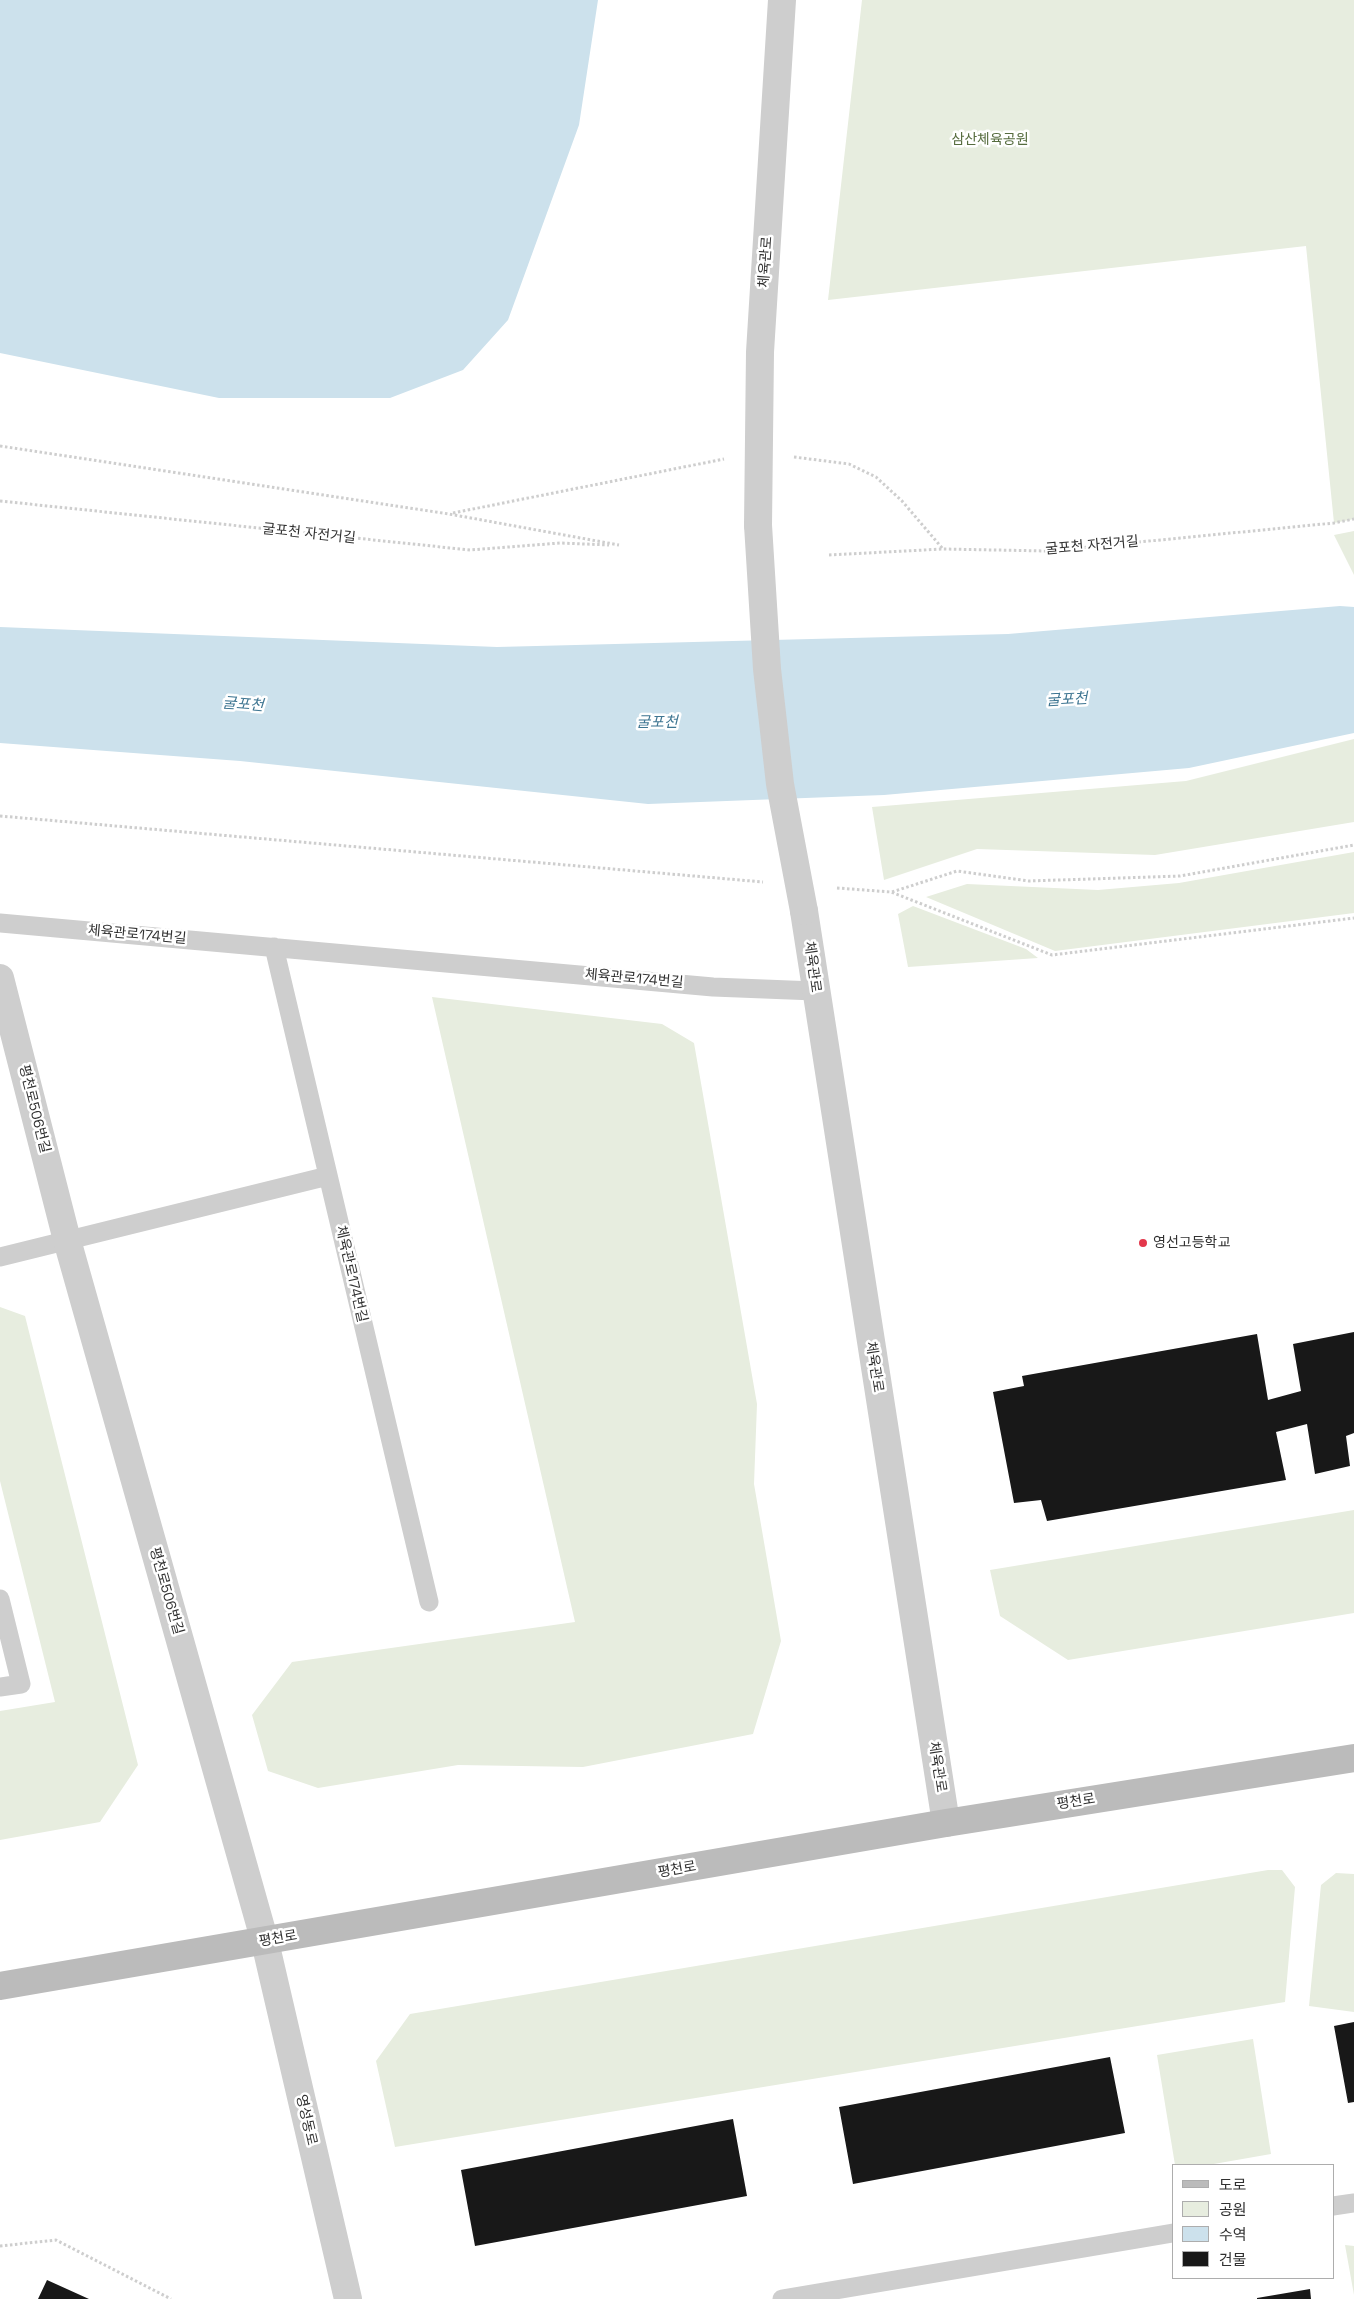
<!DOCTYPE html>
<html>
<head>
<meta charset="utf-8">
<style>
	body { margin:0 }
	#map { position:relative; width:1354px; height:2299px; overflow:hidden; background:#fff; font-family:"Space Grotesk","Noto Sans KR",sans-serif }
	canvas { display:block }
	.legend { position:absolute; left:1172px; top:2164px; width:162px; height:115px; box-sizing:border-box; background:#fff; border:1px solid #adadad; margin:0; padding:6px 9px; list-style:none; font-size:15px; color:#313131 }
	.legend li { display:flex; align-items:center; gap:10px; height:25px }
	.legend b { width:25px; border:1px solid #adadad }
</style>
</head>
<body>
<div id="map">
<canvas width="1354" height="2299"></canvas>
<ul class="legend">
<li><b style="height:6px;background:#bbb"></b>도로</li>
<li><b style="height:14px;background:#e7eddf"></b>공원</li>
<li><b style="height:14px;background:#cce1ec"></b>수역</li>
<li><b style="height:14px;background:#181818"></b>건물</li>
</ul>
</div>
<script>
const ctx = document.querySelector('canvas').getContext('2d');
ctx.lineJoin = 'round';
function paint(path, color) { ctx.fillStyle = color; ctx.fill(path, 'evenodd'); }
const shape = rows => new Path2D(rows.map(r => 'M' + r).join(''));
function stroke(path, color, width, dash) { ctx.strokeStyle = color; ctx.lineWidth = width; ctx.lineCap = dash ? 'butt' : 'round'; ctx.setLineDash(dash || []); ctx.stroke(path); }
function label(font, color, halo, rows, align = 'center') {
  ctx.font = font + ' "Space Grotesk","Noto Sans KR",sans-serif'; ctx.lineWidth = 5; ctx.setLineDash([]); ctx.textBaseline = 'middle'; ctx.strokeStyle = halo; ctx.fillStyle = color; for (const [text, x, y, turn = 0] of rows) {
    ctx.save(); ctx.translate(x, y); ctx.rotate((+turn || 0) * Math.PI / 180); ctx.textAlign = isNaN(turn) ? turn : align; if (halo) ctx.strokeText(text, 0, 0); ctx.fillText(text, 0, 0); ctx.restore();
  }
}
paint(shape([
	[862,0,1354,0,1354,519,1334,523,1306,246,828,300],
	[1354,531,1354,575,1334,535],
	[1354,739,1354,822,1155,855,977,849,884,880,872,807,1186,781],
	[1354,852,1354,913,1055,951,926,897,967,884,1098,890,1179,883],
	[913,906,1026,949,1038,958,908,967,898,914],
	[432,997,662,1024,694,1043,757,1404,754,1484,781,1641,753,1734,583,1767,458,1765,318,1788,268,1771,252,1715,292,1662,575,1622],
	[0,1307,25,1316,138,1765,100,1822,0,1840,0,1711,55,1702,0,1481],
	[1354,1510,1354,1613,1068,1660,1000,1616,990,1570],
	[1268,1870,1282,1870,1295,1887,1285,2002,395,2147,376,2061,410,2014],
	[1336,1873,1354,1874,1354,2012,1309,2006,1321,1885],
	[1253,2039,1271,2154,1208,2165,1175,2165,1157,2055],
	[1345,2245,1354,2246,1354,2295]
]), '#e7eddf');
paint(shape([
	[0,0,598,0,579,125,508,320,463,370,390,398,219,398,0,353],
	[1340,606,1354,607,1354,733,1189,768,884,795,648,804,240,761,0,743,0,627,497,647,1008,634]
]), '#cce1ec');
paint(shape([
	[1354,1332,1354,1433,1346,1436,1350,1466,1315,1474,1307,1424,1276,1432,1286,1480,1047,1521,1041,1500,1014,1503,993,1392,1024,1386,1022,1376,1257,1334,1268,1400,1301,1391,1293,1344],
	[1354,2022,1354,2102,1348,2103,1334,2026],
	[1110,2057,1125,2133,853,2184,839,2107],
	[733,2119,747,2196,475,2246,461,2170],
	[47,2280,89,2299,38,2299],
	[1310,2289,1311,2299,1257,2299,1257,2298]
]), '#181818');
stroke(shape([
	[0,446,449,514,619,545],
	[794,457,849,464,876,477,902,501,943,549],
	[0,501,470,550,560,543,609,545],
	[453,513,724,459],
	[829,555,943,549,1047,551,1334,523,1354,519],
	[0,816,763,882],
	[837,888,891,892,1052,955,1354,918],
	[892,892,957,871,1029,881,1180,876,1354,845],
	[0,2246,56,2240,171,2299]
]), '#cecece', 3, [2.5, 2.5]);
stroke(shape([
	[0,923,713,987,815,991],
	[274,947,429,1602],
	[0,1257,328,1176],
	[0,1599,21,1684,0,1687],
	[1333,2206,1354,2203],
	[782,2299,1173,2233]
]), '#cecece', 19);
stroke(shape([
	[0,978,67,1240,265,1942]
]), '#cecece', 28);
stroke(shape([
	[758,525,760,352,782,0],
	[804,911,946,1823],
	[265,1942,348,2299]
]), '#cecece', 28);
stroke(shape([
	[0,1986,946,1823,1354,1758]
]), '#bbb', 28);
stroke(shape([
	[758,525,767,669,780,784,804,911]
]), '#cecece', 28);
for (const [x, y, r, color] of [
	[1143,1243,5,"#e3374b"]
]) { const dot = new Path2D(); dot.arc(x, y, r, 0, 2 * Math.PI); ctx.fillStyle = color; ctx.fill(dot); stroke(dot, '#fff', 2); }
label('14px', '#566c3e', '#fff', [
	["삼산체육공원",990,140]
]);
label('14px', '#313131', '#fff', [
	["체육관로",766,262,-86],
	["굴포천 자전거길",309,534,6],
	["굴포천 자전거길",1092,546,-5],
	["체육관로174번길",137,935,5],
	["체육관로",812,967,82],
	["체육관로174번길",634,979,5],
	["평천로506번길",34,1109,76],
	["체육관로174번길",351,1274,77],
	["체육관로",874,1367,81],
	["평천로506번길",166,1591,74],
	["체육관로",937,1767,81],
	["평천로",1076,1802,-9],
	["평천로",677,1870,-10],
	["평천로",278,1939,-10],
	["영성동로",306,2120,77]
]);
label('14px', '#313131', '#fff', [
	["영선고등학교",1153,1243]
], 'left');
label('italic 15px', '#3f7692', '#fff', [
	["굴포천",1067,700,-3],
	["굴포천",243,705,4],
	["굴포천",657,723]
]);
</script>
</body>
</html>
